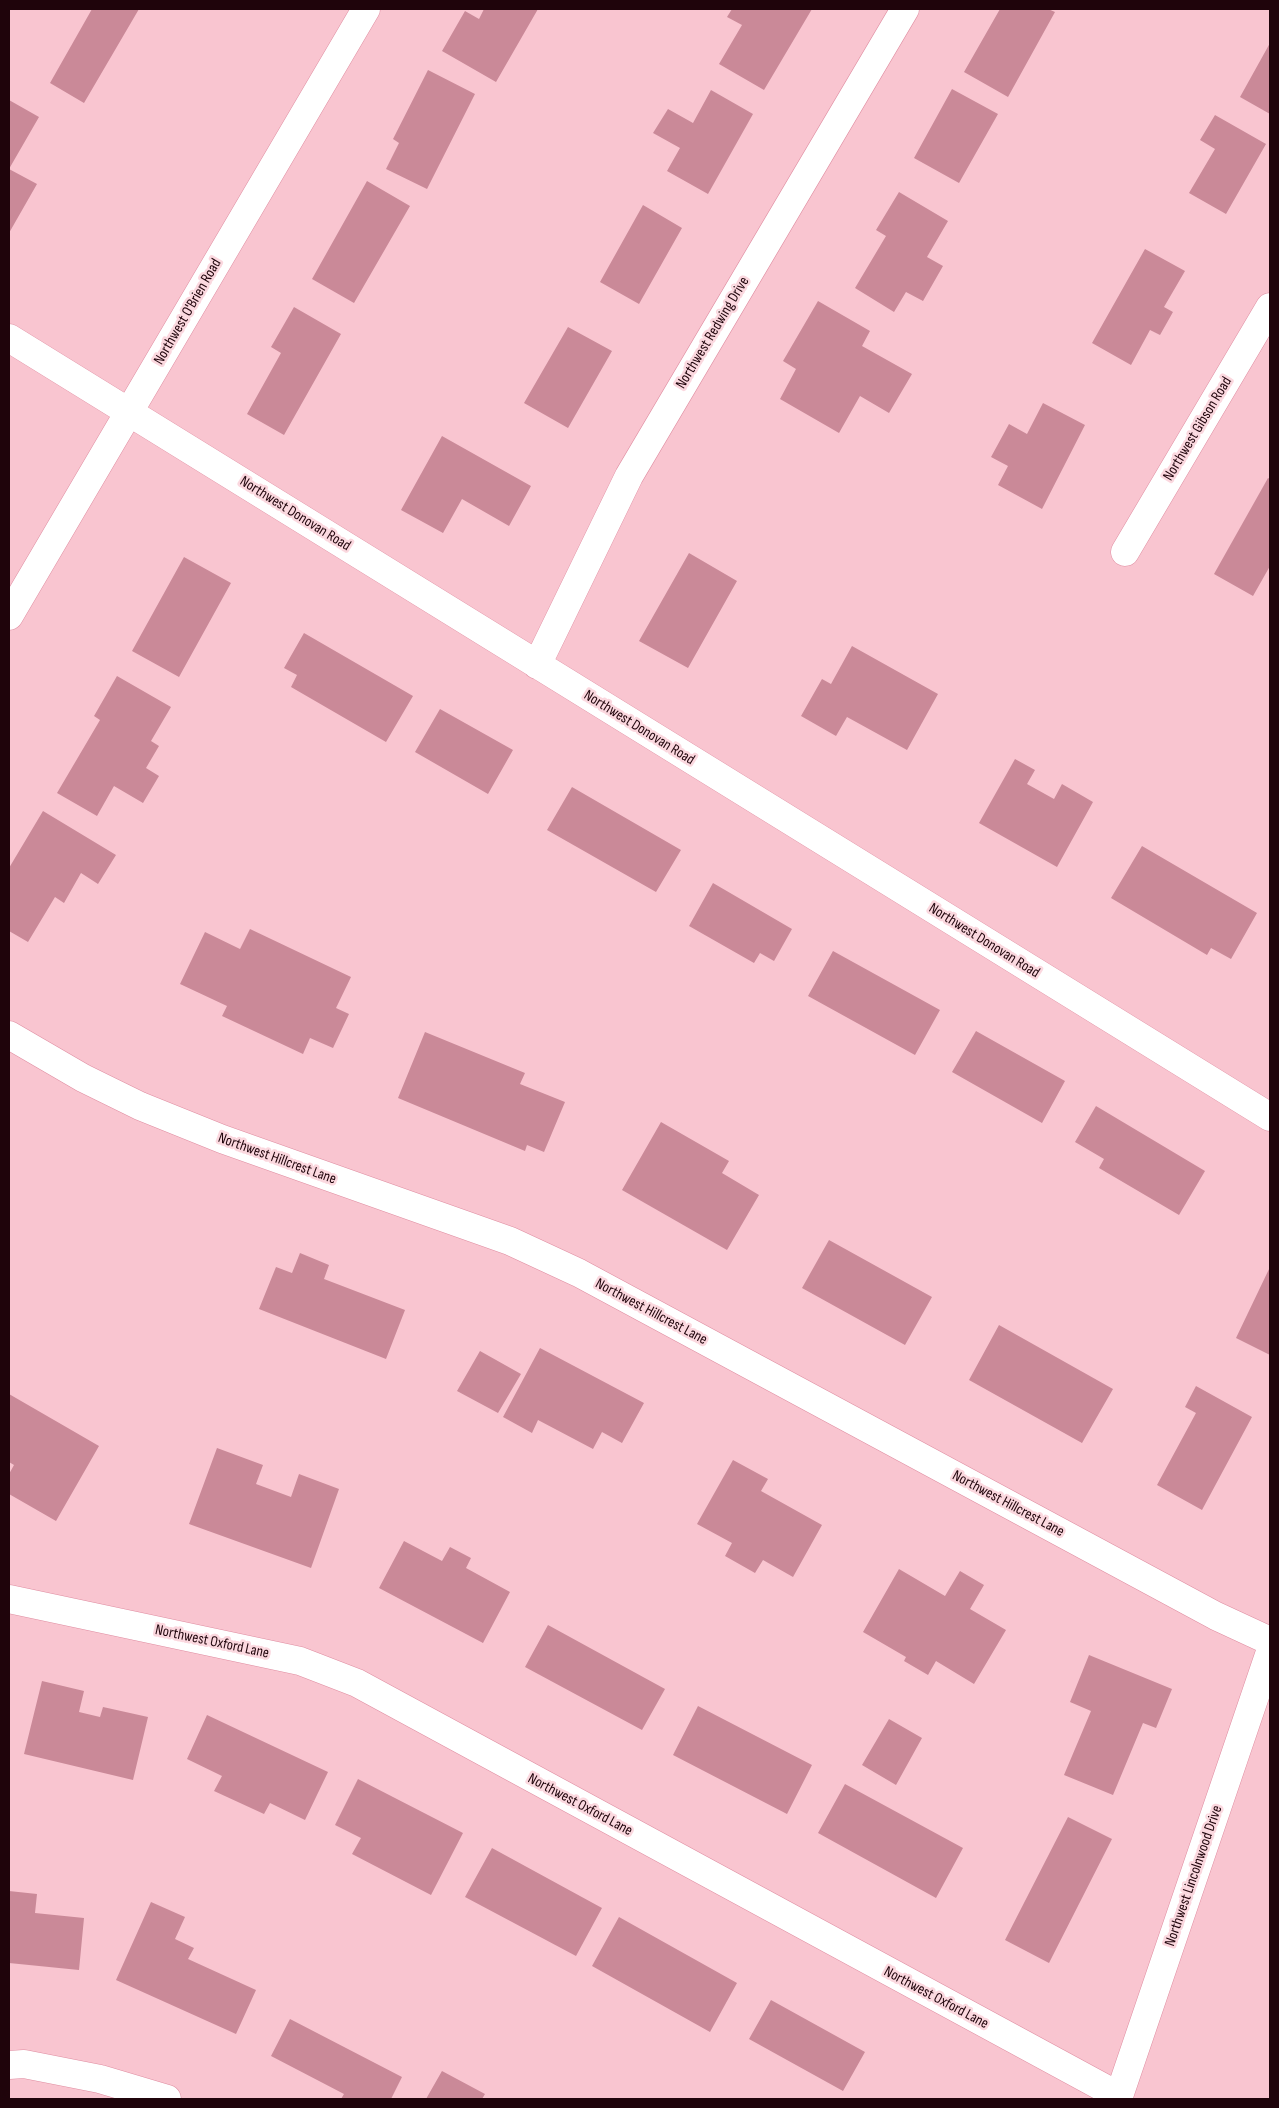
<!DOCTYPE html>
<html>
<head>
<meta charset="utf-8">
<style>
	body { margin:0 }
	#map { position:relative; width:1279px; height:2108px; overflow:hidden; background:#f9c5d0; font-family:"Sofia Sans Condensed",sans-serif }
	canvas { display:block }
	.frame { position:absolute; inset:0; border:10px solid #1f040b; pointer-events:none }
</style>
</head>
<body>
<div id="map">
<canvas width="1279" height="2108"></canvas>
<div class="frame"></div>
</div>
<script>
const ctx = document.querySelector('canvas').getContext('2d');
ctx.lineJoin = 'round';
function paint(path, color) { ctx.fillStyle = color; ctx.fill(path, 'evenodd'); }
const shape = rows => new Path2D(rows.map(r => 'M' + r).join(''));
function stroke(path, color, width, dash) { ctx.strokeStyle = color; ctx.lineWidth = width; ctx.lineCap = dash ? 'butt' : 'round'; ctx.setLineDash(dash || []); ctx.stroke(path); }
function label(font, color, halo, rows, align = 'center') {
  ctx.font = font + ' "Sofia Sans Condensed",sans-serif'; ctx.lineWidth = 5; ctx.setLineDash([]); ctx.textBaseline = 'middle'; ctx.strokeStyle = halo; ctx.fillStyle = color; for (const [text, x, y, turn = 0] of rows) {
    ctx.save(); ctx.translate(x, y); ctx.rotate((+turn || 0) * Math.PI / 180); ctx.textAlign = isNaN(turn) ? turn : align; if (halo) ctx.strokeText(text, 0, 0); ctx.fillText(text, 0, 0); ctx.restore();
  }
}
paint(shape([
	[92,9,139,9,84,103,50,83],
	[484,9,538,9,496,82,442,51,465,11,479,19],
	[732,9,812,9,764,90,719,64,742,25,727,17],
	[1000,9,1048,9,1055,12,1008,97,964,72],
	[1270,43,1270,114,1240,97],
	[428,70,475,94,427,189,386,169,399,143,393,139],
	[952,89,998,114,959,183,914,158],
	[711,90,753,114,708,194,667,171,680,148,653,133,668,109,693,123],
	[9,100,39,117,9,169,37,184,9,233],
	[1215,115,1266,144,1226,214,1189,193,1215,149,1200,140],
	[367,181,410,206,354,303,312,279],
	[899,192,948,221,927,257,943,266,923,301,906,292,894,312,855,288,886,236,876,230],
	[643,205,682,228,639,304,600,282],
	[1145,249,1185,271,1164,307,1173,312,1160,335,1150,330,1131,365,1092,343],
	[818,301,870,331,862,346,912,374,889,413,860,396,839,433,780,399,796,369,783,361],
	[294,307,341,334,284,435,247,414,281,353,271,347],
	[568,327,612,351,568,428,524,403],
	[1043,403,1085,425,1042,509,998,485,1008,466,991,457,1009,424,1027,434],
	[442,436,531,486,509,526,462,499,443,533,401,510],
	[1268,478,1270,479,1270,566,1253,596,1214,574],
	[689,553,737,581,688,668,639,641],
	[184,557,231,583,179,677,132,651],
	[304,633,413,696,386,742,291,687,297,675,284,668],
	[852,646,938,694,907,750,847,717,836,736,801,716,822,679,831,684],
	[117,676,171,707,151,741,159,746,146,768,159,776,143,803,114,786,97,816,57,793,100,720,94,716],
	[440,709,513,750,488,794,415,752],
	[1015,759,1035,770,1027,784,1054,799,1062,784,1093,802,1057,867,979,823],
	[572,787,681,850,656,892,547,830],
	[43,811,116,855,98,884,81,873,64,903,55,897,28,942,9,931,9,868],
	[1142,846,1257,913,1231,959,1211,948,1207,955,1111,898],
	[713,883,792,929,774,961,760,953,754,963,689,926],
	[250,929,351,977,336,1008,349,1014,333,1048,310,1038,303,1054,222,1016,227,1006,180,984,205,932,240,949],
	[833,951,940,1010,915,1055,808,996],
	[976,1031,1065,1081,1042,1123,952,1072],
	[425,1032,525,1073,520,1084,565,1102,544,1152,527,1145,525,1151,398,1098],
	[1096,1106,1205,1171,1179,1215,1099,1168,1104,1159,1075,1142],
	[661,1122,729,1161,722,1173,759,1195,727,1250,622,1190],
	[829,1240,932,1297,905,1345,802,1288],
	[300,1253,329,1265,324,1279,405,1310,386,1359,259,1309,276,1267,292,1273],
	[1270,1267,1270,1355,1236,1338],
	[999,1325,1113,1389,1082,1443,969,1380],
	[540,1348,644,1403,622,1443,602,1432,593,1449,538,1420,532,1433,503,1417],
	[480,1351,521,1374,498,1413,457,1391],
	[1196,1386,1252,1417,1202,1510,1157,1485,1196,1413,1185,1407],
	[9,1394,99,1446,56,1521,9,1494,9,1474,14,1465,9,1462],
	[217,1448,263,1465,256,1484,291,1497,299,1474,339,1489,311,1568,189,1524],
	[733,1460,768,1479,761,1491,822,1525,793,1577,763,1560,755,1573,725,1556,732,1543,697,1524],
	[404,1541,442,1561,450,1547,471,1558,466,1568,510,1592,483,1643,379,1588],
	[899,1569,945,1596,960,1571,984,1585,970,1609,1006,1630,974,1684,936,1661,928,1675,904,1661,906,1657,863,1632],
	[548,1625,665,1689,642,1730,525,1667],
	[1089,1655,1172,1689,1156,1728,1143,1723,1113,1795,1064,1775,1091,1711,1070,1702],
	[42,1681,84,1691,79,1712,100,1717,103,1707,148,1717,133,1780,24,1754],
	[698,1706,812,1765,787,1814,673,1755],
	[207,1715,328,1772,305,1820,270,1803,264,1814,214,1791,222,1776,187,1759],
	[889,1719,922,1738,896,1785,862,1765],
	[358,1779,463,1833,431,1895,352,1854,361,1838,335,1825],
	[845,1784,963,1848,936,1898,818,1833],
	[1068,1817,1112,1839,1049,1963,1005,1940],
	[492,1848,602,1908,576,1956,465,1897],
	[9,1891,37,1894,35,1913,84,1918,79,1970,9,1963],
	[151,1902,185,1917,175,1939,194,1948,188,1959,256,1990,236,2034,116,1980],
	[619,1917,737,1983,710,2032,592,1966],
	[771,2000,865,2052,843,2091,749,2039],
	[290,2019,402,2077,391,2099,341,2099,344,2094,271,2056],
	[442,2071,485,2094,482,2099,426,2099]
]), '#ca8998');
const minor = shape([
	[9,338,1270,1117],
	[1125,552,1270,307],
	[537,665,629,476,905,9],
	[9,1035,83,1078,140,1106,222,1139,510,1241,579,1273,1216,1616,1270,1641],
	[9,1599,300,1661,357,1683,1119,2096],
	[9,2065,24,2064,100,2079,167,2099],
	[1118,2099,1270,1652]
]);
const tertiary = shape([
	[9,616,366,9]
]);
stroke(minor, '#df8da1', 29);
stroke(tertiary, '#df8da1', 29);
stroke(minor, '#fff', 28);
stroke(tertiary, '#fff', 28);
label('15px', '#1f040b', '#fbd8df', [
	["Northwest O'Brien Road",188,312,-60],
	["Northwest Redwing Drive",713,333,-59],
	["Northwest Gibson Road",1198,429,-59],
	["Northwest Donovan Road",295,514,32],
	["Northwest Donovan Road",639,728,32],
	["Northwest Donovan Road",984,941,32],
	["Northwest Hillcrest Lane",277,1159,20],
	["Northwest Hillcrest Lane",651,1312,28],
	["Northwest Hillcrest Lane",1008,1504,28],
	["Northwest Oxford Lane",212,1642,12],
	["Northwest Oxford Lane",580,1805,28],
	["Northwest Lincolnwood Drive",1194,1876,-71],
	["Northwest Oxford Lane",936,1998,28]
]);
</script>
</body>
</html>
